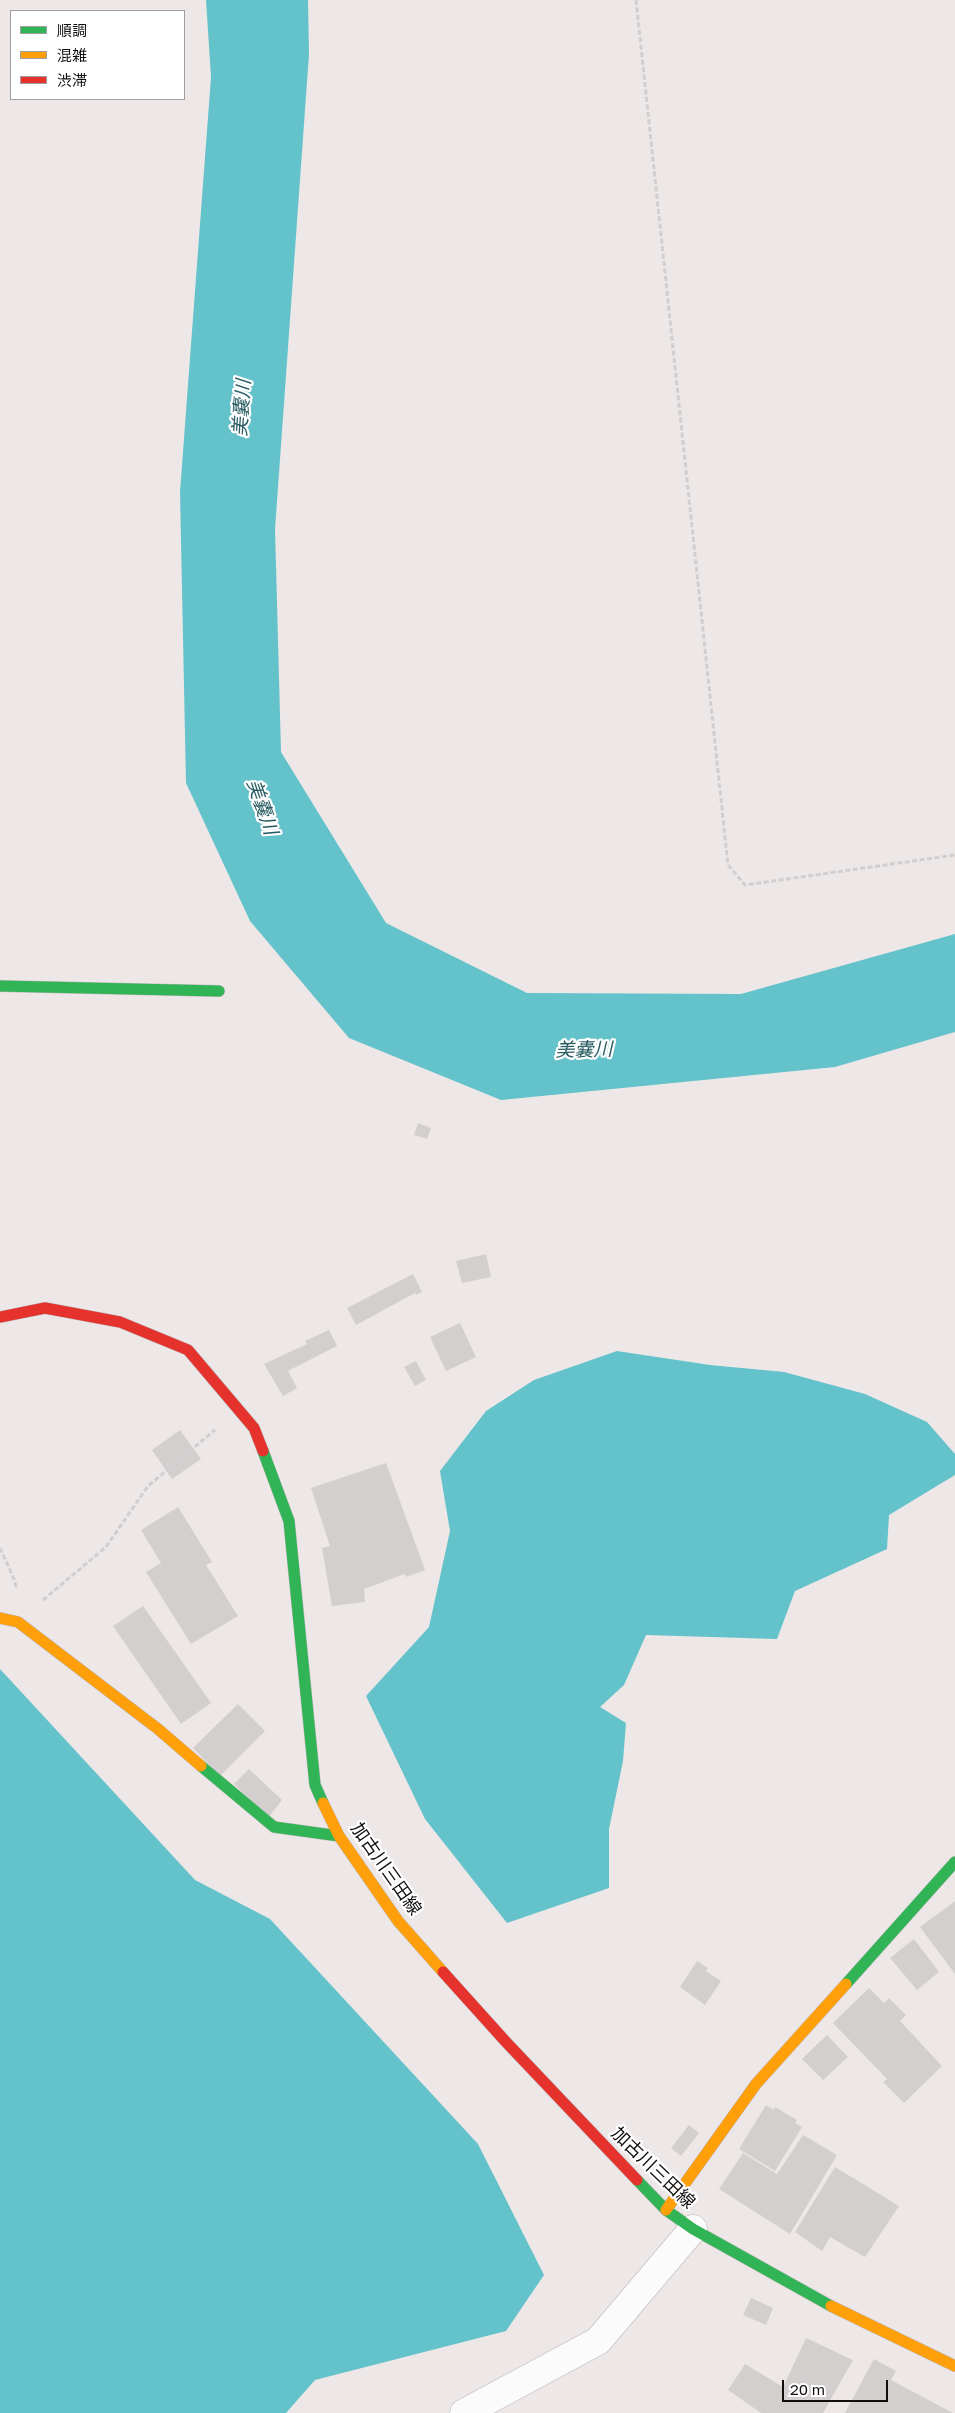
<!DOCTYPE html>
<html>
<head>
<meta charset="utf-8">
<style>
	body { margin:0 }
	#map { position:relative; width:955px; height:2413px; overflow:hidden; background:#ede7e7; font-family:"Golos Text","Noto Sans JP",sans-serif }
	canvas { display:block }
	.legend { position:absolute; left:10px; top:10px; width:175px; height:90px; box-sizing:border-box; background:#fff; border:1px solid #a09f9f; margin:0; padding:6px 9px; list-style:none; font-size:15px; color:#120e0e }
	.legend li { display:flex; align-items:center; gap:10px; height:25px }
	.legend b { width:25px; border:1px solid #a09f9f }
	.scale { position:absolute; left:782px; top:2380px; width:106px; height:22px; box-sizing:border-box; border:2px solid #120e0e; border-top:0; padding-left:6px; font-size:15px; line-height:18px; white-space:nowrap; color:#120e0e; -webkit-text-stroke:4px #fff; paint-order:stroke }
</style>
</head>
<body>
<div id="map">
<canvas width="955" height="2413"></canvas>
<ul class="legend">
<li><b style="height:6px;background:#30b455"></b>順調</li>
<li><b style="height:6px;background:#ff9f0a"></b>混雑</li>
<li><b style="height:6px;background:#e5322d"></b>渋滞</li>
</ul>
<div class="scale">20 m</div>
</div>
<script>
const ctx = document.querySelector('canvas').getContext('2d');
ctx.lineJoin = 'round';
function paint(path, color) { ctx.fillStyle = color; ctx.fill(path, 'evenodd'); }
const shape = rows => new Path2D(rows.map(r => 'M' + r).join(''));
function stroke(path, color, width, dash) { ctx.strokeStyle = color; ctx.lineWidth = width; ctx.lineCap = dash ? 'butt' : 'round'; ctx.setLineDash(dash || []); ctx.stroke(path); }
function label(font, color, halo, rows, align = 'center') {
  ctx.font = font + ' "Golos Text","Noto Sans JP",sans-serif'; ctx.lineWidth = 4.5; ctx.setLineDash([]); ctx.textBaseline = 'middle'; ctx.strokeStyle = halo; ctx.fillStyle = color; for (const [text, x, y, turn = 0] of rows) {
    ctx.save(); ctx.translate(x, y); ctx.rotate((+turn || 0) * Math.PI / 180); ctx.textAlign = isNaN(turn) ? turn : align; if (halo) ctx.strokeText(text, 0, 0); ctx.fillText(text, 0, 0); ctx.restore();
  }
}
paint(shape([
	[206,0,308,0,309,54,275,529,281,752,386,923,527,993,741,994,955,934,955,1032,835,1067,501,1100,349,1038,250,921,186,783,180,492,211,77],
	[617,1351,710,1365,784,1372,865,1394,927,1422,955,1454,955,1475,889,1515,887,1549,795,1591,777,1639,646,1635,624,1685,600,1707,626,1723,623,1761,609,1829,609,1888,507,1923,425,1819,366,1696,429,1627,450,1531,440,1471,486,1411,534,1380],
	[0,1669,195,1880,270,1919,478,2144,544,2275,506,2331,315,2380,286,2413,0,2413]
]), '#64c2cb');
paint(shape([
	[418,1123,431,1128,427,1139,414,1135],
	[486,1254,491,1277,462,1283,456,1261],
	[413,1274,422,1292,416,1295,415,1293,356,1325,347,1308],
	[460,1323,476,1357,446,1371,430,1337],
	[329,1330,337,1346,288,1371,297,1388,283,1396,264,1364,307,1344,305,1341],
	[416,1361,426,1380,415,1386,404,1367],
	[180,1430,201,1459,172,1479,152,1450],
	[386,1463,425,1570,406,1577,405,1574,364,1589,365,1602,332,1606,322,1548,330,1546,311,1488],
	[178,1507,212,1562,206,1565,238,1616,191,1644,146,1572,161,1563,141,1530],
	[143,1606,211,1703,181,1724,113,1626],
	[238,1704,265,1731,220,1776,193,1748],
	[249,1769,282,1800,268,1818,234,1784],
	[955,1901,955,1974,920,1927],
	[914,1939,939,1972,917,1990,890,1958],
	[697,1961,708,1968,706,1971,721,1981,705,2005,680,1987],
	[869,1988,884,2003,889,1998,906,2015,900,2021,942,2066,904,2103,883,2082,887,2079,833,2023],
	[827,2035,848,2057,823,2080,802,2059],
	[766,2105,774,2110,775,2107,797,2120,795,2123,802,2127,775,2171,739,2149],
	[689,2125,699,2133,681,2156,671,2148],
	[803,2135,837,2155,790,2234,719,2189,743,2153,777,2174],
	[835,2167,899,2206,865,2257,830,2237,822,2251,795,2232],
	[751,2298,773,2308,766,2325,743,2315],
	[806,2338,853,2360,823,2413,761,2413,728,2390,745,2364,783,2387],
	[874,2359,896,2371,891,2380,953,2413,845,2413]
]), '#d4cfcf');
const street = shape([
	[464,2413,598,2341,693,2229]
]);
const fast = shape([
	[0,986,219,991],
	[263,1451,289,1521,315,1785,323,1803],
	[201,1766,274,1827,339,1836],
	[846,1984,955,1862],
	[637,2180,666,2210,693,2229,831,2306]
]);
const slow = shape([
	[0,1618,18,1622,158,1729,201,1766],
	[323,1803,339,1836,398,1921,443,1972],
	[666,2210,756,2084,846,1984],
	[831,2306,955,2366]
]);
const jam = shape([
	[0,1317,45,1308,120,1322,188,1350,254,1428,263,1451],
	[443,1972,506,2042,637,2180]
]);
stroke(street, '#bbb7b7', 29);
stroke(fast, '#bbb7b7', 12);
stroke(slow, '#bbb7b7', 12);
stroke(jam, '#bbb7b7', 12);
stroke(shape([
	[636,0,728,865,745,885,955,855],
	[0,1548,15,1581,16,1589],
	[43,1600,106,1547,148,1486,215,1430]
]), '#d0cece', 3, [5, 2.5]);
stroke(street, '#fcfbfb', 28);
stroke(fast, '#30b455', 11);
stroke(slow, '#ff9f0a', 11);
stroke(jam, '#e5322d', 11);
label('18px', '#120e0e', '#fff', [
	["加古川三田線",386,1869,55],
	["加古川三田線",653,2168,44]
]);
label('italic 19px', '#285c62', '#fff', [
	["美嚢川",242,408,-86],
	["美嚢川",262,807,71],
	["美嚢川",584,1050,-1]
]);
</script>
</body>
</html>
